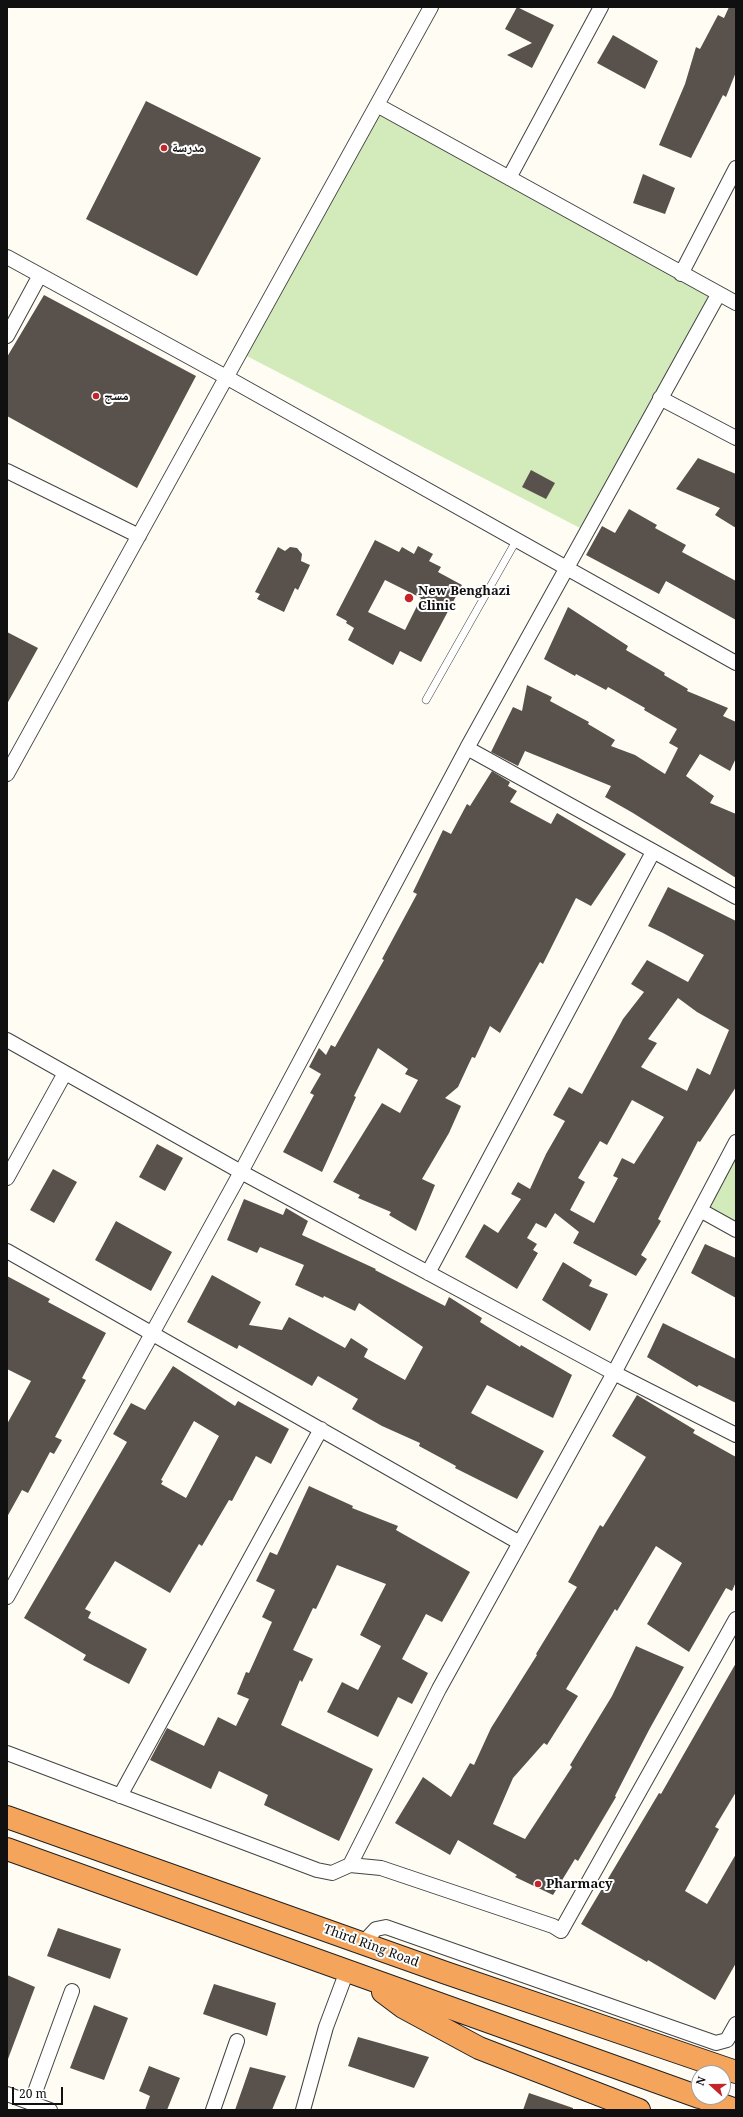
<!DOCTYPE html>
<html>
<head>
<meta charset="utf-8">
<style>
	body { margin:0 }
	#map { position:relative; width:743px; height:2117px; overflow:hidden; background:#fffdf3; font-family:"Noto Serif",serif }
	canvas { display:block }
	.frame { position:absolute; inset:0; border:8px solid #101010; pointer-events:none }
	.north { position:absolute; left:691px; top:2065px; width:40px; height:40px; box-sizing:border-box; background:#fff; border:1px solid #9f9f9f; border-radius:50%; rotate:291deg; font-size:11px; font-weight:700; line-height:16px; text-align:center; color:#101010 }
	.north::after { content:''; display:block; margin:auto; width:14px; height:18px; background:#c32529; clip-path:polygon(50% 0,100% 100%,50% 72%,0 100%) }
	.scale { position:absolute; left:12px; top:2087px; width:51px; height:18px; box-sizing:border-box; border:2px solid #101010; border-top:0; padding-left:5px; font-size:12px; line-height:14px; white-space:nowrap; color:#101010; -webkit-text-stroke:3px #fff; paint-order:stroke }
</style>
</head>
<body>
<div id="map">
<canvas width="743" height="2117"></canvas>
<div class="frame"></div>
<div class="north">N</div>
<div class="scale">20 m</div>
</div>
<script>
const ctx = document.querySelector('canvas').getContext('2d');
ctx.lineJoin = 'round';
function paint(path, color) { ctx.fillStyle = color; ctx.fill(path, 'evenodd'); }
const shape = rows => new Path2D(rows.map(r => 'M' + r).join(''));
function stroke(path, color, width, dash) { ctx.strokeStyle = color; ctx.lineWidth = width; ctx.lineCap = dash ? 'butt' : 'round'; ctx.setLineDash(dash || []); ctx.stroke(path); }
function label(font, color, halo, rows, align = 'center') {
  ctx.font = font + ' "Noto Serif","Noto Naskh Arabic",serif'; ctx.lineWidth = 4; ctx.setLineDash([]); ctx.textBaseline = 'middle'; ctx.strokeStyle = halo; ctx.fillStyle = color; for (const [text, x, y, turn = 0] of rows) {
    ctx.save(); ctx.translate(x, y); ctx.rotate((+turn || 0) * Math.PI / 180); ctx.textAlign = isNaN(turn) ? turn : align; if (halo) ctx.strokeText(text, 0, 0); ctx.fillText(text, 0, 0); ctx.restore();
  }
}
paint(shape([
	[368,109,715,295,582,529,237,351],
	[736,1144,736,1229,701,1210]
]), '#d3ebbb');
paint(shape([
	[517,7,554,25,532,68,507,55,532,43,505,29],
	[729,7,736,7,736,72,726,97,723,95,691,158,659,145,685,84,696,47,700,49,718,15,724,18],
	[613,35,658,61,645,89,597,63],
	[146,101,261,158,197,276,86,219],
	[643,174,675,188,665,214,633,203],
	[44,295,196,376,137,488,7,416,7,357],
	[698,458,736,474,736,528,715,515,720,508,676,489],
	[531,470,555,483,546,499,522,487],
	[629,509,657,525,655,528,686,545,682,552,736,581,736,620,666,581,659,594,586,555,602,526,615,533],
	[375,540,399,552,402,547,414,554,418,546,433,554,429,561,441,567,438,572,462,585,421,662,400,651,393,665,348,640,354,628,346,623,347,621,336,615],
	[385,580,421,598,405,630,368,612],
	[278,547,285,551,290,547,297,548,302,554,301,561,310,565,298,590,295,588,284,612,257,599,260,594,255,592],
	[568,607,628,646,626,650,665,673,664,675,688,689,687,691,728,708,723,716,736,722,736,758,730,771,700,754,686,776,714,796,710,803,736,814,736,878,633,813,605,797,611,786,525,751,518,766,491,752,513,707,522,711,527,685,552,697,550,701,589,722,588,724,615,740,611,746,635,755,665,774,678,748,669,743,677,729,644,710,645,708,608,687,606,690,576,674,575,676,544,659],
	[7,632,38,648,7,704],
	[492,771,510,782,508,786,517,791,510,802,551,824,557,813,626,854,591,906,576,898,543,964,540,962,500,1033,490,1026,475,1058,472,1057,458,1087,445,1098,461,1106,449,1133,422,1179,435,1185,416,1231,389,1215,391,1212,358,1198,360,1195,333,1182,382,1103,400,1113,418,1080,405,1074,408,1069,378,1048,354,1096,356,1097,322,1172,283,1152,314,1095,310,1093,321,1074,309,1067,319,1048,326,1055,331,1045,335,1047,384,960,382,959,417,894,413,892,443,830,451,834,467,804,470,806],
	[668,887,736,921,736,1087,700,1142,698,1141,658,1219,661,1221,641,1255,647,1259,636,1276,573,1243,579,1232,555,1213,546,1228,536,1223,527,1238,537,1244,533,1250,538,1253,517,1289,465,1257,484,1224,498,1233,521,1199,511,1194,518,1182,530,1189,546,1154,565,1121,553,1115,569,1087,582,1094,623,1019,644,992,631,984,647,960,688,982,704,955,663,933,648,926],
	[678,998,697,1012,729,1030,710,1075,697,1068,687,1091,641,1067,657,1043,648,1039],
	[632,1100,664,1117,634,1164,622,1158,613,1176,618,1178,594,1223,570,1210,585,1182,578,1178,600,1141,607,1145],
	[157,1144,183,1158,165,1191,139,1177],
	[53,1169,77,1182,54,1223,30,1210],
	[244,1199,283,1215,286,1208,308,1221,302,1235,376,1269,375,1270,445,1306,449,1297,482,1318,480,1322,520,1347,521,1345,572,1375,553,1418,487,1385,471,1413,544,1451,517,1499,455,1468,456,1466,419,1446,420,1443,382,1426,352,1409,358,1399,318,1376,312,1386,239,1345,237,1349,187,1322,212,1275,261,1302,249,1325,282,1330,289,1317,345,1348,351,1338,368,1349,364,1357,405,1380,423,1347,359,1303,355,1311,324,1296,323,1298,295,1285,304,1265,260,1247,257,1253,227,1240],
	[116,1221,172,1252,151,1291,95,1260],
	[705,1244,736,1258,736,1298,691,1273],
	[563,1262,592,1280,589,1286,608,1294,590,1331,542,1300],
	[7,1276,50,1299,48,1302,106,1333,82,1378,86,1380,55,1437,62,1440,54,1454,50,1452,28,1493,22,1490,7,1517,7,1424,31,1381,7,1369],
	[663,1323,736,1359,736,1403,699,1385,697,1387,647,1357],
	[173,1366,235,1406,238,1401,289,1429,271,1464,256,1456,232,1501,229,1500,202,1546,199,1544,170,1593,115,1561,85,1609,91,1612,88,1618,147,1649,129,1684,83,1660,86,1655,24,1618,127,1442,113,1434,131,1403,145,1410],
	[194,1421,219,1436,186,1498,161,1484,163,1481,161,1480],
	[637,1395,695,1430,693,1433,736,1457,736,1582,732,1591,726,1588,689,1652,647,1624,682,1563,656,1546,617,1611,615,1609,566,1689,578,1696,547,1745,544,1743,513,1778,493,1824,525,1839,572,1767,570,1765,612,1696,636,1646,684,1667,649,1730,615,1796,616,1797,578,1861,575,1859,553,1895,515,1877,517,1875,458,1840,450,1855,395,1823,423,1777,451,1797,470,1763,474,1765,491,1728,537,1655,536,1654,577,1587,568,1582,600,1525,603,1527,646,1457,612,1436],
	[309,1486,353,1506,352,1508,398,1526,396,1530,470,1572,442,1622,426,1614,402,1659,428,1673,412,1704,398,1697,378,1737,327,1712,342,1682,358,1690,381,1646,360,1635,386,1584,337,1565,316,1609,313,1608,293,1650,313,1659,302,1682,300,1680,281,1725,373,1769,339,1841,264,1805,268,1795,219,1771,211,1789,150,1760,167,1728,204,1746,218,1717,236,1726,249,1699,237,1694,246,1672,249,1673,272,1622,262,1617,275,1590,256,1581,270,1552,277,1555],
	[736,1663,736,1792,715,1827,719,1829,685,1891,707,1904,736,1854,736,1963,715,2000,648,1960,647,1962,581,1924,659,1793,661,1794],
	[58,1928,121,1949,110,1979,47,1956],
	[7,1975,35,1987,8,2059,7,2059],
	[214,1984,276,2003,267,2036,203,2014],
	[94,2005,128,2018,104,2080,70,2068],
	[358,2037,429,2057,414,2088,348,2066],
	[149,2066,180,2078,167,2110,145,2110,150,2096,139,2091],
	[250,2067,286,2076,272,2110,235,2110],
	[529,2093,573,2108,573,2110,523,2110]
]), '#59514c');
const lane = shape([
	[426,700,516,541]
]);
const street = shape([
	[377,105,736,303],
	[509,178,601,7],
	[7,257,226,377,736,663],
	[681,274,736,168],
	[7,336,40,275],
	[660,398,736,438],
	[7,471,139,536],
	[467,748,718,295],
	[7,774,431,7],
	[7,1040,241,1172,614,1373,736,1435],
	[7,1178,65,1073],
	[700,1210,736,1230],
	[7,1251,520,1543],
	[428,1273,653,852],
	[7,1597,241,1172,467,748,736,897],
	[7,1753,317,1870,332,1873,350,1865,381,1868,553,1926,561,1931,736,1619],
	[120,1796,321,1429],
	[350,1865,439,1689,614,1373,736,1142],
	[363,1943,376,1929,386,1927,716,2043,727,2040,736,2024],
	[7,2094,50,2110],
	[31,2103,72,1991],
	[213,2110,237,2041],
	[303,2110,326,2027,347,1971]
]);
const highway = shape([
	[7,1817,446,1973,736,2072],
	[7,1849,699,2097],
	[383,1992,403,2007,479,2048,639,2110],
	[700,2097,736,2110]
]);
stroke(lane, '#434343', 8);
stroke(street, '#434343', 16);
stroke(highway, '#212121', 24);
stroke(lane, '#fff', 7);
stroke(street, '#fff', 14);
stroke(highway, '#f5a55b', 22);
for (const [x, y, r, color] of [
	[164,148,4,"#c32529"],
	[96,396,4,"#c32529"],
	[409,598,5,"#c32529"],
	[538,1884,4,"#c32529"]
]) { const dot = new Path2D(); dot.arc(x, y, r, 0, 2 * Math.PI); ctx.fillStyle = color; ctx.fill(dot); stroke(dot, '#fff', 1.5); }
label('bold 13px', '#101010', '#fff', [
	["مدرسة",172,148],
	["مسج",104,396],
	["New Benghazi",418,591],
	["Clinic",418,606],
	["Pharmacy",546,1884]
], 'left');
label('13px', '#101010', '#fff', [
	["Third Ring Road",371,1946,20]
]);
</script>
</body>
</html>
